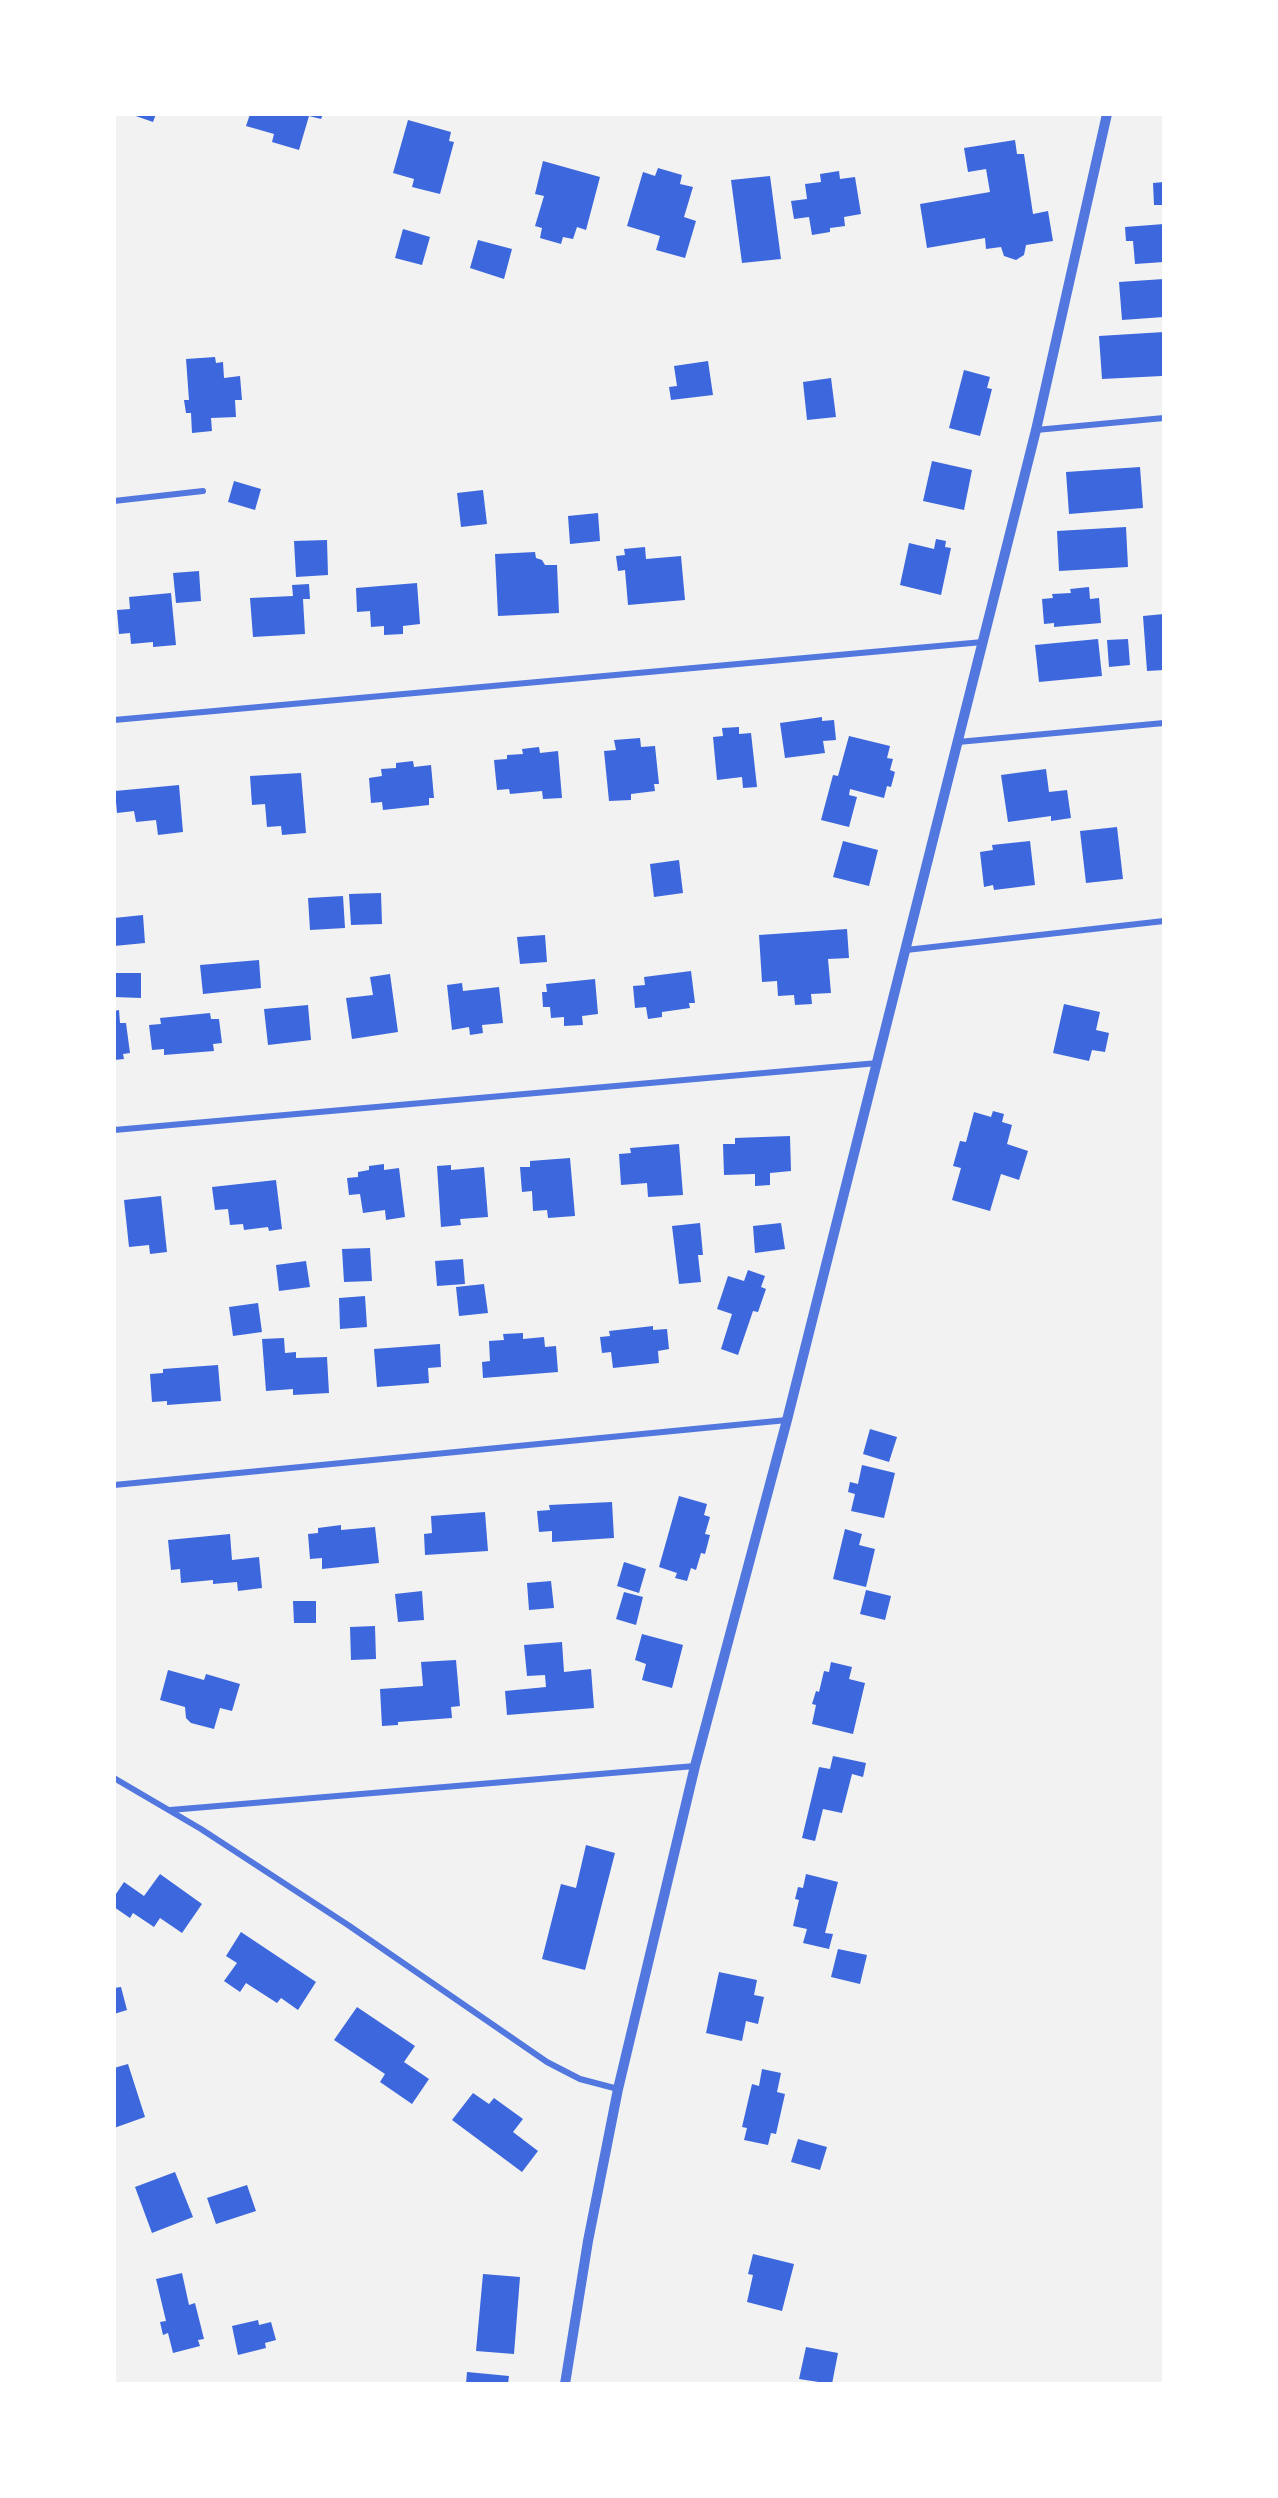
<!DOCTYPE html>
<html>
<head>
<meta charset="utf-8">
<style>
	body { margin:0 }
	#map { position:relative; width:1278px; height:2498px; overflow:hidden; background:#f2f2f2; font-family:Cabin,sans-serif }
	canvas { display:block }
	.frame { position:absolute; inset:0; border:116px solid #fff; pointer-events:none }
</style>
</head>
<body>
<div id="map">
<canvas width="1278" height="2498"></canvas>
<div class="frame"></div>
</div>
<script>
const ctx = document.querySelector('canvas').getContext('2d');
ctx.lineJoin = 'round';
function paint(path, color) { ctx.fillStyle = color; ctx.fill(path, 'evenodd'); }
const shape = rows => new Path2D(rows.map(r => 'M' + r).join(''));
function stroke(path, color, width, dash) { ctx.strokeStyle = color; ctx.lineWidth = width; ctx.lineCap = dash ? 'butt' : 'round'; ctx.setLineDash(dash || []); ctx.stroke(path); }
paint(shape([
	[130,114,156,114,153,122],
	[250,114,323,114,321,119,309,116,299,150,272,142,274,134,246,126],
	[408,120,451,132,449,141,454,142,440,194,412,187,414,179,393,173],
	[1015,140,1017,154,1024,154,1033,214,1048,211,1053,241,1026,245,1024,255,1016,260,1004,256,1001,247,986,249,985,238,927,248,920,204,990,192,986,169,968,172,964,148],
	[543,161,600,177,586,230,577,227,573,239,563,237,561,244,540,238,542,228,535,226,544,196,535,194],
	[658,168,682,175,680,184,693,187,684,217,696,221,685,258,656,250,660,236,627,226,643,172,655,176],
	[839,171,840,179,855,177,861,214,844,217,845,226,830,228,830,232,812,235,809,217,794,219,791,201,807,199,805,184,821,182,820,174],
	[770,176,781,259,742,263,731,180],
	[1164,182,1164,205,1154,205,1153,183],
	[1164,224,1164,262,1135,264,1133,241,1126,241,1125,227],
	[403,229,430,237,422,265,395,258],
	[478,240,512,249,504,279,470,268],
	[1164,279,1164,317,1122,320,1119,282],
	[1164,332,1164,370,1162,370,1162,376,1102,379,1099,336],
	[215,357,216,363,223,362,224,378,240,376,242,400,235,400,236,417,211,418,212,431,192,433,191,413,186,413,184,400,189,400,186,359],
	[708,361,713,395,671,400,669,387,677,386,674,366],
	[964,370,990,377,987,388,992,389,980,436,949,428],
	[831,378,836,417,807,420,803,382],
	[932,461,972,470,964,510,923,501],
	[1140,467,1143,508,1069,514,1066,472],
	[234,481,261,489,255,510,228,502],
	[483,490,487,524,461,527,457,493],
	[598,513,600,541,570,544,568,516],
	[1126,527,1128,567,1059,571,1057,531],
	[936,539,946,541,945,547,951,548,941,595,900,585,909,543,934,549],
	[327,540,328,575,296,577,294,541],
	[645,547,646,559,681,556,685,600,628,605,625,570,618,571,616,556,625,555,624,549],
	[535,552,536,558,542,560,545,565,557,565,559,613,498,616,495,554],
	[199,571,201,601,176,603,173,573],
	[417,583,420,624,403,626,403,634,384,635,384,626,371,627,370,611,357,612,356,588],
	[309,584,310,599,303,599,305,634,253,637,250,598,293,596,292,585],
	[1089,587,1090,599,1099,598,1101,623,1054,627,1054,623,1044,624,1042,599,1053,598,1052,594,1071,593,1070,589],
	[171,593,176,645,153,647,153,642,131,644,130,633,119,634,117,610,130,609,129,597],
	[1164,614,1164,670,1147,671,1143,616],
	[1098,639,1102,676,1039,682,1035,645],
	[1128,639,1130,665,1109,667,1107,640],
	[822,717,822,721,834,720,836,740,823,741,825,753,785,758,780,723],
	[739,727,739,734,751,733,757,787,743,788,742,777,717,780,713,737,723,736,722,728],
	[849,736,890,746,887,758,893,759,890,770,895,772,891,787,887,786,884,798,850,789,849,795,857,797,849,827,821,820,833,775,838,776],
	[640,738,641,747,655,746,659,784,654,784,655,791,631,794,631,800,609,801,604,751,616,750,614,740],
	[539,747,540,753,558,751,562,798,543,799,542,791,510,794,509,789,497,790,494,760,507,759,507,755,523,754,522,749],
	[413,761,414,767,431,765,434,798,429,798,429,805,383,810,382,802,371,803,369,778,382,776,381,769,396,768,396,763],
	[1046,769,1049,792,1067,790,1071,818,1051,821,1051,816,1008,822,1001,775],
	[301,773,306,833,282,835,281,826,267,827,265,804,252,805,250,776],
	[179,785,183,832,158,835,156,820,136,822,134,811,117,813,115,791],
	[1117,827,1123,879,1086,883,1080,831],
	[843,841,878,850,869,886,833,877],
	[1030,841,1035,885,994,890,993,885,984,887,980,852,993,850,992,845],
	[679,860,683,893,654,897,650,864],
	[381,893,382,924,351,925,349,894],
	[343,896,345,928,310,930,308,898],
	[143,915,145,943,114,946,114,918],
	[847,929,849,958,828,959,831,993,811,994,812,1004,795,1005,794,995,778,996,777,981,762,982,759,935],
	[545,935,547,962,520,964,517,937],
	[259,960,261,988,203,994,200,965],
	[691,971,695,1003,689,1003,690,1008,662,1012,662,1017,648,1019,646,1007,635,1008,633,986,645,985,644,977],
	[114,973,141,973,141,998,114,997],
	[390,974,398,1032,352,1039,346,998,373,995,370,977],
	[595,979,598,1014,582,1016,583,1025,564,1026,564,1017,551,1018,550,1007,543,1007,542,992,547,992,546,984],
	[462,983,463,991,499,987,503,1023,482,1025,483,1033,470,1035,469,1027,452,1030,447,985],
	[1064,1004,1100,1012,1096,1030,1109,1033,1105,1052,1092,1050,1089,1061,1053,1053],
	[308,1005,311,1040,268,1045,264,1009],
	[119,1010,120,1023,126,1023,130,1053,123,1054,124,1059,114,1060,114,1011],
	[210,1013,211,1019,219,1019,222,1043,213,1044,214,1051,164,1055,164,1049,152,1050,149,1025,161,1024,160,1018],
	[993,1111,1004,1114,1002,1122,1012,1125,1007,1144,1028,1151,1019,1180,1001,1174,990,1211,952,1200,961,1168,953,1166,960,1141,966,1142,974,1112,991,1117],
	[790,1136,791,1171,770,1173,770,1185,755,1186,755,1174,724,1175,723,1144,735,1144,735,1138],
	[679,1144,683,1195,648,1197,647,1183,621,1185,619,1154,631,1153,630,1148],
	[570,1158,575,1216,548,1218,547,1210,533,1211,532,1191,522,1192,520,1167,530,1167,530,1161],
	[384,1164,384,1170,399,1168,405,1217,386,1220,385,1210,363,1213,360,1194,349,1195,347,1178,358,1177,358,1172,369,1170,369,1166],
	[451,1165,451,1170,484,1167,488,1217,460,1219,461,1225,441,1227,437,1166],
	[276,1180,282,1229,269,1231,268,1227,244,1230,243,1224,230,1225,228,1209,215,1210,212,1187],
	[161,1196,167,1252,150,1254,149,1245,129,1247,124,1200],
	[700,1223,703,1255,698,1255,701,1282,679,1284,672,1226],
	[781,1223,785,1249,755,1253,753,1226],
	[370,1248,372,1281,344,1282,342,1249],
	[463,1259,465,1284,437,1286,435,1261],
	[306,1261,310,1287,279,1291,276,1265],
	[748,1270,765,1276,761,1287,766,1289,758,1312,753,1311,738,1355,721,1349,732,1314,717,1309,728,1276,744,1281],
	[484,1284,488,1313,459,1316,456,1287],
	[365,1296,367,1327,340,1329,339,1298],
	[258,1303,262,1332,233,1336,229,1307],
	[653,1326,653,1330,667,1329,669,1349,658,1351,659,1363,613,1368,611,1352,602,1353,600,1337,610,1336,609,1331],
	[523,1333,523,1339,544,1337,545,1347,556,1346,558,1372,483,1378,482,1362,490,1361,489,1341,504,1340,503,1334],
	[284,1338,285,1353,296,1352,296,1358,327,1357,329,1393,293,1395,293,1389,266,1391,262,1339],
	[440,1344,441,1367,428,1368,429,1383,377,1387,374,1349],
	[218,1365,221,1401,167,1405,167,1401,152,1402,150,1374,163,1373,163,1369],
	[870,1429,897,1437,889,1462,863,1454],
	[862,1465,895,1473,884,1518,851,1511,855,1494,848,1492,850,1482,858,1484],
	[679,1496,707,1504,704,1515,710,1517,705,1534,710,1535,705,1554,701,1553,696,1570,691,1568,687,1581,675,1578,677,1573,659,1567],
	[612,1502,614,1538,552,1542,552,1531,539,1532,537,1511,550,1510,549,1505],
	[485,1512,488,1551,425,1555,424,1534,432,1533,431,1516],
	[341,1525,341,1530,375,1527,379,1563,322,1569,322,1558,310,1559,308,1534,318,1533,318,1528],
	[845,1529,862,1534,859,1545,875,1549,866,1587,833,1579],
	[230,1534,232,1560,259,1557,262,1588,238,1591,237,1582,213,1584,213,1580,181,1583,180,1569,171,1570,168,1540],
	[624,1562,646,1569,639,1593,617,1586],
	[551,1581,554,1608,529,1610,527,1583],
	[866,1590,891,1596,885,1620,860,1614],
	[422,1591,424,1620,398,1622,395,1594],
	[624,1592,643,1597,636,1625,616,1619],
	[293,1601,316,1601,316,1623,294,1623],
	[375,1626,376,1659,351,1660,350,1627],
	[642,1634,683,1645,672,1688,642,1680,646,1664,635,1660],
	[562,1642,564,1672,591,1669,594,1708,507,1715,505,1691,546,1687,545,1675,527,1676,524,1645],
	[456,1660,460,1706,451,1707,452,1718,398,1722,398,1725,382,1726,380,1689,423,1686,421,1662],
	[831,1662,852,1667,849,1679,865,1683,853,1734,812,1724,816,1705,812,1704,816,1691,819,1692,824,1671,829,1672],
	[168,1670,204,1680,206,1674,240,1684,232,1711,220,1708,214,1729,191,1723,186,1718,185,1707,160,1700],
	[833,1756,866,1763,863,1777,852,1774,842,1813,823,1809,815,1841,802,1838,819,1767,830,1769],
	[586,1845,615,1853,585,1970,542,1959,561,1884,576,1888],
	[160,1874,202,1904,182,1933,160,1918,154,1927,133,1913,130,1918,114,1907,114,1897,124,1882,144,1896],
	[806,1874,838,1882,825,1933,833,1934,829,1949,803,1943,807,1929,793,1926,799,1900,795,1899,798,1887,803,1888],
	[241,1932,316,1982,298,2010,281,1998,277,2003,246,1983,240,1992,224,1981,237,1963,226,1956],
	[838,1949,867,1955,860,1984,831,1977],
	[719,1972,757,1980,754,1995,764,1997,758,2024,746,2021,742,2041,706,2033],
	[121,1987,127,2010,114,2014,114,1988],
	[357,2007,415,2046,404,2062,429,2079,412,2104,380,2082,385,2074,334,2040],
	[128,2064,145,2117,114,2128,114,2068],
	[762,2069,781,2073,777,2092,785,2094,776,2134,771,2133,768,2145,744,2140,747,2128,742,2127,752,2084,759,2086],
	[473,2093,489,2104,494,2098,523,2119,513,2132,538,2151,522,2172,452,2120],
	[798,2139,827,2147,820,2170,791,2162],
	[175,2172,193,2217,152,2233,135,2187],
	[247,2185,256,2211,216,2224,207,2198],
	[753,2254,794,2264,782,2311,747,2302,753,2275,748,2274],
	[182,2273,189,2305,195,2303,204,2339,198,2340,200,2346,173,2353,168,2333,163,2335,160,2322,166,2321,156,2279],
	[483,2274,520,2277,514,2354,476,2351],
	[258,2320,259,2325,271,2322,276,2340,265,2343,266,2348,238,2355,232,2326],
	[806,2347,838,2353,832,2384,799,2379],
	[467,2372,509,2376,508,2384,466,2384]
]), '#3d67dc');
stroke(shape([
	[1036,430,1164,418],
	[114,501,203,491],
	[114,720,983,642],
	[958,742,1164,723],
	[906,950,1164,921],
	[114,1130,878,1063],
	[114,1485,787,1420],
	[114,1778,201,1829,348,1925,547,2062,580,2079,618,2089],
	[170,1810,695,1766]
]), '#5277de', 6);
stroke(shape([
	[565,2384,588,2241,618,2089,695,1766,787,1420,1036,430,1107,114]
]), '#5277de', 10);
</script>
</body>
</html>
